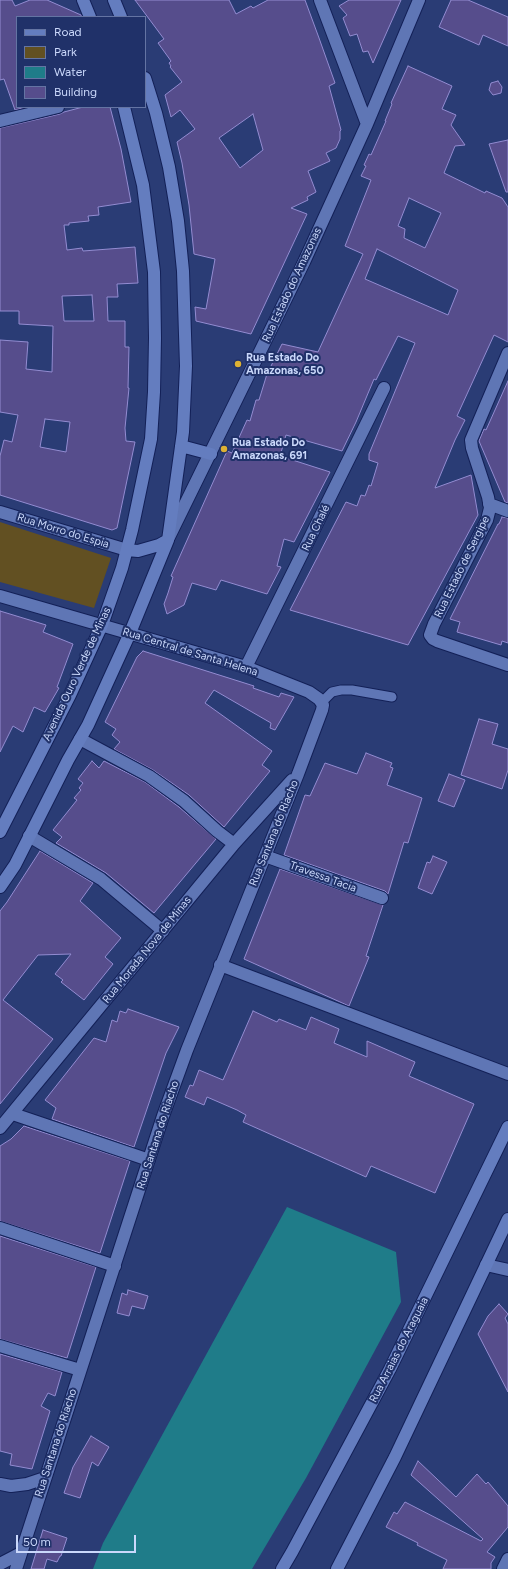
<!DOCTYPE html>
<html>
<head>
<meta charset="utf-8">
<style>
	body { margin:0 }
	#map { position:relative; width:508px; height:1569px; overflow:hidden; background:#2a3c75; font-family:Figtree,sans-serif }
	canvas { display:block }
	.legend { position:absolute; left:16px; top:16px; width:130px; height:92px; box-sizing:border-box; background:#203169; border:1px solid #6474a3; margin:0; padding:5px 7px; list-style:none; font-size:12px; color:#cad8fb }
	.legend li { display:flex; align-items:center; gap:8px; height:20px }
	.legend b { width:20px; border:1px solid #6474a3 }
	.scale { position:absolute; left:16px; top:1535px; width:120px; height:18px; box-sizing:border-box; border:2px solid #cad8fb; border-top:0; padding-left:5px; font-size:12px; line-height:14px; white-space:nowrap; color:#cad8fb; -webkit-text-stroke:3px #203169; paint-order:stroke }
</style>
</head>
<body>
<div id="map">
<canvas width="508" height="1569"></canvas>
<ul class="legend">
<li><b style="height:5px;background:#647dbf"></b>Road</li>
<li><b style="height:11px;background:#625022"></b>Park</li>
<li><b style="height:11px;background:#1f7c89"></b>Water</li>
<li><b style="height:11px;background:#564d8c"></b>Building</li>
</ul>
<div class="scale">50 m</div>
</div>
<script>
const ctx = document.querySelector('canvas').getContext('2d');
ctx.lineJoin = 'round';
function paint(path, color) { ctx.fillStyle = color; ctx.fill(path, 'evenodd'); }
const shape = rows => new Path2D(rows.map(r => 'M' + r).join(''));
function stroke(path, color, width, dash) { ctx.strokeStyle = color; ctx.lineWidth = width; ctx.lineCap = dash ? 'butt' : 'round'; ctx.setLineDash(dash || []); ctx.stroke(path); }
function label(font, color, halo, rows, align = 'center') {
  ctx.font = font + ' Figtree,sans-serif'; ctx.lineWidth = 4; ctx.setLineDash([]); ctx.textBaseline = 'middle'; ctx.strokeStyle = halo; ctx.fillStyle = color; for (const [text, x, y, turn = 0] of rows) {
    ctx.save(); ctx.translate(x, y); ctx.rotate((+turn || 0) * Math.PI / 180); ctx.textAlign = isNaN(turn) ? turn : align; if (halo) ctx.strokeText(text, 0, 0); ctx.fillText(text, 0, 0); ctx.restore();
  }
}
paint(shape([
	[0,522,111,558,94,608,0,582]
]), '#625022');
paint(shape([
	[287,1207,396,1252,401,1302,306,1478,252,1569,93,1569,103,1543]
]), '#1f7c89');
const building = shape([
	[0,0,12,0,15,6,30,0,47,0,81,15,82,17,17,17,17,107,26,107,15,110,4,79,0,80,0,0],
	[135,0,229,0,236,14,251,6,253,8,268,0,305,0,319,38,335,83,329,86,341,130,340,131,340,139,336,148,326,153,330,161,308,171,316,192,307,197,308,200,291,208,307,214,251,334,196,321,195,307,206,309,215,259,194,254,189,205,182,163,177,142,195,129,180,110,171,117,165,95,182,82,170,67,171,66,169,63,171,61,158,43,164,39,135,0],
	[253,114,263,150,240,168,219,138,253,114],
	[349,0,401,0,373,63,368,51,363,52,357,34,350,36,343,18,347,15,339,6,349,0],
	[451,0,468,0,508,17,508,46,483,35,479,45,439,27,451,0],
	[408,66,452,86,442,109,456,115,451,125,465,145,455,146,444,173,485,193,486,191,502,198,508,207,508,342,494,335,457,416,465,420,455,440,435,488,471,475,478,515,408,645,290,610,346,502,357,506,361,495,365,496,369,485,371,486,378,463,369,460,369,454,415,343,398,336,376,380,374,379,356,422,342,451,286,435,280,456,330,472,294,542,284,539,277,566,281,567,267,594,221,580,216,590,192,583,184,605,167,614,164,604,168,593,173,577,171,576,227,451,232,453,247,420,250,421,256,400,259,400,267,374,282,344,318,352,363,254,345,246,371,180,361,176,366,166,364,165,369,154,371,155,386,121,385,121,392,104,391,103,408,66],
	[409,198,441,213,425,248,404,238,405,229,398,226,409,198],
	[377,249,458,290,448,315,365,279,377,249],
	[498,81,502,87,501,93,493,95,489,90,491,83,498,81],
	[83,107,110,107,121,149,131,202,98,207,99,215,88,216,89,221,69,223,69,225,64,225,67,250,82,248,83,251,135,247,138,283,117,284,118,297,107,297,108,321,125,321,125,347,129,347,128,388,129,388,125,428,126,441,135,442,117,528,112,530,0,495,0,456,4,440,12,442,18,415,0,412,0,340,28,342,26,369,52,372,53,326,19,324,19,311,0,311,0,128,60,114,64,112,83,107],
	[92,295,94,321,64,321,62,296,92,295],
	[45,419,70,422,66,452,40,447,45,419],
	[508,140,508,192,506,192,489,144,508,140],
	[508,381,508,503,505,502,479,441,484,429,486,430,508,381],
	[502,517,508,518,508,643,502,641,501,645,457,632,460,622,450,619,498,524,499,524,502,517],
	[0,611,46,625,43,632,73,644,57,687,59,688,45,712,34,707,23,732,13,726,0,752,0,611],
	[143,651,254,686,253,688,279,697,281,693,294,697,275,730,270,728,271,723,214,690,205,703,272,751,262,765,270,771,224,827,189,795,153,770,114,749,120,742,112,735,116,729,105,722,137,657,143,651],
	[479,719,498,724,492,744,508,749,508,770,502,789,461,775,479,719],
	[366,753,392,763,390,767,393,768,387,785,422,798,408,843,404,842,388,894,385,891,284,855,305,795,310,796,325,763,357,774,366,753],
	[92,761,99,768,104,761,145,782,179,807,216,839,154,913,106,873,56,843,62,837,53,830,77,800,74,798,81,790,79,788,83,783,78,779,92,761],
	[449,774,465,780,454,807,438,801,449,774],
	[40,851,93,883,80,901,121,938,105,957,113,964,84,1000,61,982,63,980,55,974,71,954,38,955,3,1000,53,1039,0,1104,0,911,7,902,40,851],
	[433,856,447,862,432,894,418,888,427,862,430,863,433,856],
	[280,869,383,905,366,956,369,957,349,1006,244,959,280,869],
	[128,1009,179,1027,166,1053,134,1147,52,1119,56,1108,45,1100,94,1038,106,1042,112,1020,117,1022,120,1011,126,1013,128,1009],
	[253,1011,277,1022,279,1019,306,1030,311,1017,339,1029,334,1043,367,1057,367,1041,415,1062,409,1076,474,1104,435,1193,371,1166,366,1177,243,1122,246,1115,237,1110,207,1097,204,1105,185,1097,190,1085,193,1086,199,1070,223,1080,253,1011],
	[24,1126,130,1161,100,1253,0,1221,0,1146,11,1139,24,1126],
	[0,1236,96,1267,67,1358,0,1339,0,1236],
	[128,1290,148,1296,144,1309,132,1306,129,1316,117,1313,122,1293,127,1295,128,1290],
	[499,1304,508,1314,505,1318,508,1324,508,1392,478,1334,488,1316,499,1304],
	[0,1354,62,1372,55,1396,48,1393,41,1406,50,1411,32,1469,10,1465,12,1454,0,1451,0,1354],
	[91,1436,109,1447,98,1466,92,1462,80,1498,64,1493,73,1467,91,1436],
	[418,1461,456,1497,477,1474,486,1484,488,1482,508,1506,508,1527,487,1552,495,1557,491,1563,491,1569,443,1569,447,1560,417,1545,418,1543,386,1527,394,1512,397,1514,405,1502,481,1541,483,1539,411,1475,418,1461],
	[43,1530,67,1538,61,1556,60,1556,57,1562,47,1559,44,1569,31,1569,43,1530]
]);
paint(building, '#564d8c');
stroke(building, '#938cd1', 1);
const lane = shape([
	[322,702,332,692,341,690,352,690,392,697]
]);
const street = shape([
	[320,0,367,124],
	[0,121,58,107],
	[508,353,471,440,472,448,488,497,490,508,487,520,434,624,430,635,433,639,437,641,508,665],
	[489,504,508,511],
	[0,512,127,550],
	[169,537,304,262,367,124,419,0],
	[0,596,246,667,309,692,319,699,323,705,322,710,298,774,187,1050,163,1116,16,1569],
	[246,667,384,388],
	[80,739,149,776,184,801,217,831,234,844],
	[29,836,101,879,163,931],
	[265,856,382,898],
	[220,965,508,1074],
	[13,1114,149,1160],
	[0,1128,234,844,292,780],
	[0,1228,115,1266],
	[486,1265,508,1270],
	[0,1346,80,1370],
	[0,1484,11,1486,27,1484,45,1478],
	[0,1564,21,1553],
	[503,1569,508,1559]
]);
const secondary = shape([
	[83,0,90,17],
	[114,0,121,17],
	[181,446,211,454],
	[127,550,138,551,159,545,168,540],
	[0,832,70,695,102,625,122,568,132,530,151,439,154,392,155,338,154,272,143,185,124,107],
	[0,887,15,865,68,760,88,725,130,633,168,540,183,432,186,366,183,271,178,221,169,167,156,113,145,78],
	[282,1569,292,1552,390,1369,508,1127],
	[337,1569,395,1457,508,1219]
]);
stroke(lane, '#132057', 11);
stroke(street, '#132057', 14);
stroke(secondary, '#132057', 14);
stroke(lane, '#5f76b5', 9);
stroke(street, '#5f76b5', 12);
stroke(secondary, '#647dbf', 12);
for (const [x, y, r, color] of [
	[238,364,4,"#ddb133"],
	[224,449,4,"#ddb133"]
]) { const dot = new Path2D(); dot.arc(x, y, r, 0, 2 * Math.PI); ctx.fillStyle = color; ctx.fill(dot); stroke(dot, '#203169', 1.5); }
label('11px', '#cad8fb', '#203169', [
	["Rua Estado do Amazonas",292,285,-65],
	["Rua Chalé",316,528,-64],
	["Rua Morro do Espia",63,531,17],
	["Rua Estado de Sergipe",462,567,-64],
	["Rua Central de Santa Helena",190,652,17],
	["Avenida Ouro Verde de Minas",77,674,-65],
	["Rua Santana do Riacho",274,833,-68],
	["Travessa Tacia",323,877,20],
	["Rua Morada Nova de Minas",147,950,-51],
	["Rua Santana do Riacho",158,1135,-72],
	["Rua Arraias do Araguaia",399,1350,-63],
	["Rua Santana do Riacho",56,1443,-72]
]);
label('bold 11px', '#cad8fb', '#203169', [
	["Rua Estado Do",246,358],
	["Amazonas, 650",246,371],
	["Rua Estado Do",232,443],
	["Amazonas, 691",232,456]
], 'left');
</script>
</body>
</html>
